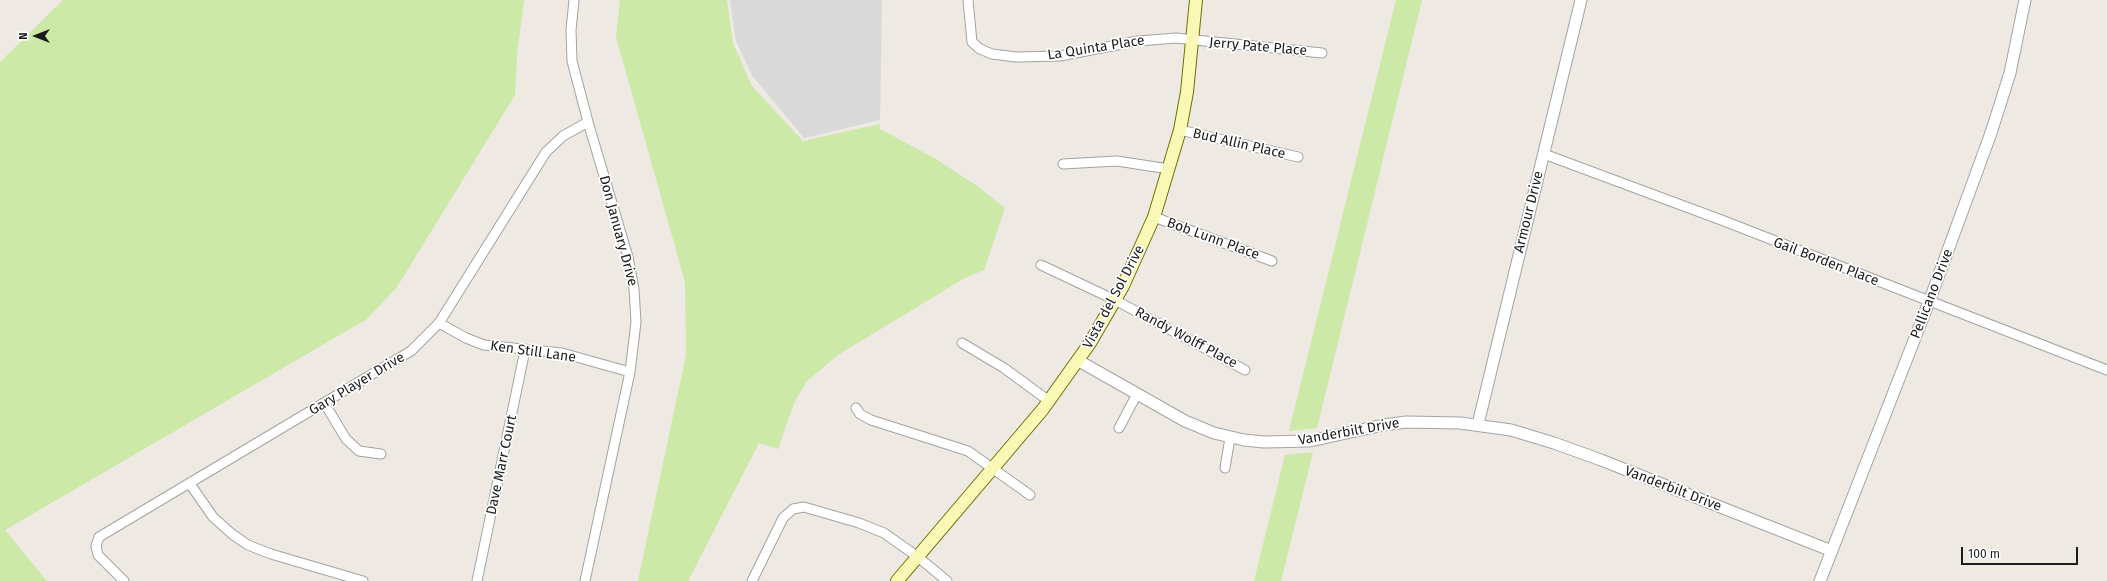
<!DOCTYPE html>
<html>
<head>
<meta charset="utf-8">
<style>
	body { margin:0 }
	#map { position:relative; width:2107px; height:581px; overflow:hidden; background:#eee9e2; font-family:"Fira Sans",sans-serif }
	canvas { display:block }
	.north { position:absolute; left:16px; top:16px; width:40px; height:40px; -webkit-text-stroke:3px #fff; paint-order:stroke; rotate:270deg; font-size:11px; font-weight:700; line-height:16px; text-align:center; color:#1c1c1c }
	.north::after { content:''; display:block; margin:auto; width:14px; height:18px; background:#1c1c1c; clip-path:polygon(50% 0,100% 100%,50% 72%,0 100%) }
	.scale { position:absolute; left:1961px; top:547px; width:117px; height:18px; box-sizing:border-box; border:2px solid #1c1c1c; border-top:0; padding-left:5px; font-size:12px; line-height:14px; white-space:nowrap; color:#1c1c1c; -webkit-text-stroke:3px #fff; paint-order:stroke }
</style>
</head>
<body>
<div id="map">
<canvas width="2107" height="581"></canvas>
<div class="north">N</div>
<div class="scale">100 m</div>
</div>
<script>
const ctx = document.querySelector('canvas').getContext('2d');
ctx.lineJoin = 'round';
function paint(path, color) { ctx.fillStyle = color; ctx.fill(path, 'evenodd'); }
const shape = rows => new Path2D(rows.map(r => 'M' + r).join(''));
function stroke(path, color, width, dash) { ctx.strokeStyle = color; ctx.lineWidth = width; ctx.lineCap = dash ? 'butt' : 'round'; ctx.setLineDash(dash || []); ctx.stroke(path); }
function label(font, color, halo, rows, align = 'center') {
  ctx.font = font + ' "Fira Sans",sans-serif'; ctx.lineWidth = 3.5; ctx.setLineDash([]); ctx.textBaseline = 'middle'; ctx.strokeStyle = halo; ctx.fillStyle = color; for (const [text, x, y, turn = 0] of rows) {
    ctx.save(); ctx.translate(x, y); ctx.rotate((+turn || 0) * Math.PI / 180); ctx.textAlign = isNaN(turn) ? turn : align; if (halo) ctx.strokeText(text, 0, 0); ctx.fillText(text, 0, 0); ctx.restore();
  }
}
paint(shape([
	[730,0,882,0,880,120,804,138,751,74,736,41]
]), '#dad9d9');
paint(shape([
	[63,0,524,0,517,55,515,95,397,287,367,319,5,530,47,581,0,581,0,62],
	[620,0,727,0,733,43,752,86,803,141,880,124,880,129,936,159,977,186,1005,208,984,270,963,279,838,355,807,381,794,403,778,449,759,443,688,581,638,581,686,355,685,282,616,37],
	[1396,0,1422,0,1317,428,1289,431],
	[1313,452,1281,581,1254,581,1285,455]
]), '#cce9a7');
const minor = shape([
	[574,0,571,30,572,61,588,122,628,257,634,289,636,322,630,372,585,581],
	[968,0,972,42,980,49,992,54,1016,57,1060,56,1138,41,1176,38,1322,53],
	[1180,130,1298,157],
	[1544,154,1724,221,2107,370],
	[1063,164,1117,161,1169,169],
	[1154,217,1272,261],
	[1041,265,1115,300,1245,370],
	[439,323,466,338,484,345,562,353,630,372],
	[962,343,1004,368,1049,401],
	[325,404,346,439,359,451,381,454],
	[856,408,860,414,871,420,968,451,1030,495],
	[1119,428,1137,394],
	[1225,468,1230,438],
	[190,484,213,517,232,534,248,545,271,554,363,581],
	[124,581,98,555,96,546,99,537,411,351,439,323,546,152,563,136,588,122],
	[477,581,525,350],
	[752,581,783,518,793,509,804,507,859,523,884,533,918,557,947,581]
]);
const tertiary = shape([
	[1079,361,1185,421,1214,433,1244,440,1264,442,1310,441,1383,425,1406,422,1460,423,1511,430,1554,443,1601,460,1832,551],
	[1478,424,1581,0],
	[1820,581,1929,302,1991,133,2010,73,2025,0]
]);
const secondary = shape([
	[897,581,1043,409,1090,343,1123,286,1154,217,1180,130,1187,92,1196,0]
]);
stroke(minor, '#a3a3a3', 11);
stroke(tertiary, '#a3a3a3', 13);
stroke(secondary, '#6e7204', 14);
stroke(minor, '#fff', 9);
stroke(tertiary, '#fff', 11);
stroke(secondary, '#f9f8b4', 12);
label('14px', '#1c1c1c', '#fff', [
	["Jerry Pate Place",1258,47,5],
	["La Quinta Place",1096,48,-9],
	["Bud Allin Place",1239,144,13],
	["Armour Drive",1529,212,-76],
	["Don January Drive",618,231,75],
	["Bob Lunn Place",1213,239,20],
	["Gail Borden Place",1826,262,21],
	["Pellicano Drive",1932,294,-69],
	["Vista del Sol Drive",1114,297,-62],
	["Randy Wolff Place",1186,338,28],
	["Ken Still Lane",533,352,8],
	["Gary Player Drive",357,384,-31],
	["Vanderbilt Drive",1349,432,-10],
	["Dave Marr Court",502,465,-78],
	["Vanderbilt Drive",1673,489,21]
]);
</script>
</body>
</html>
